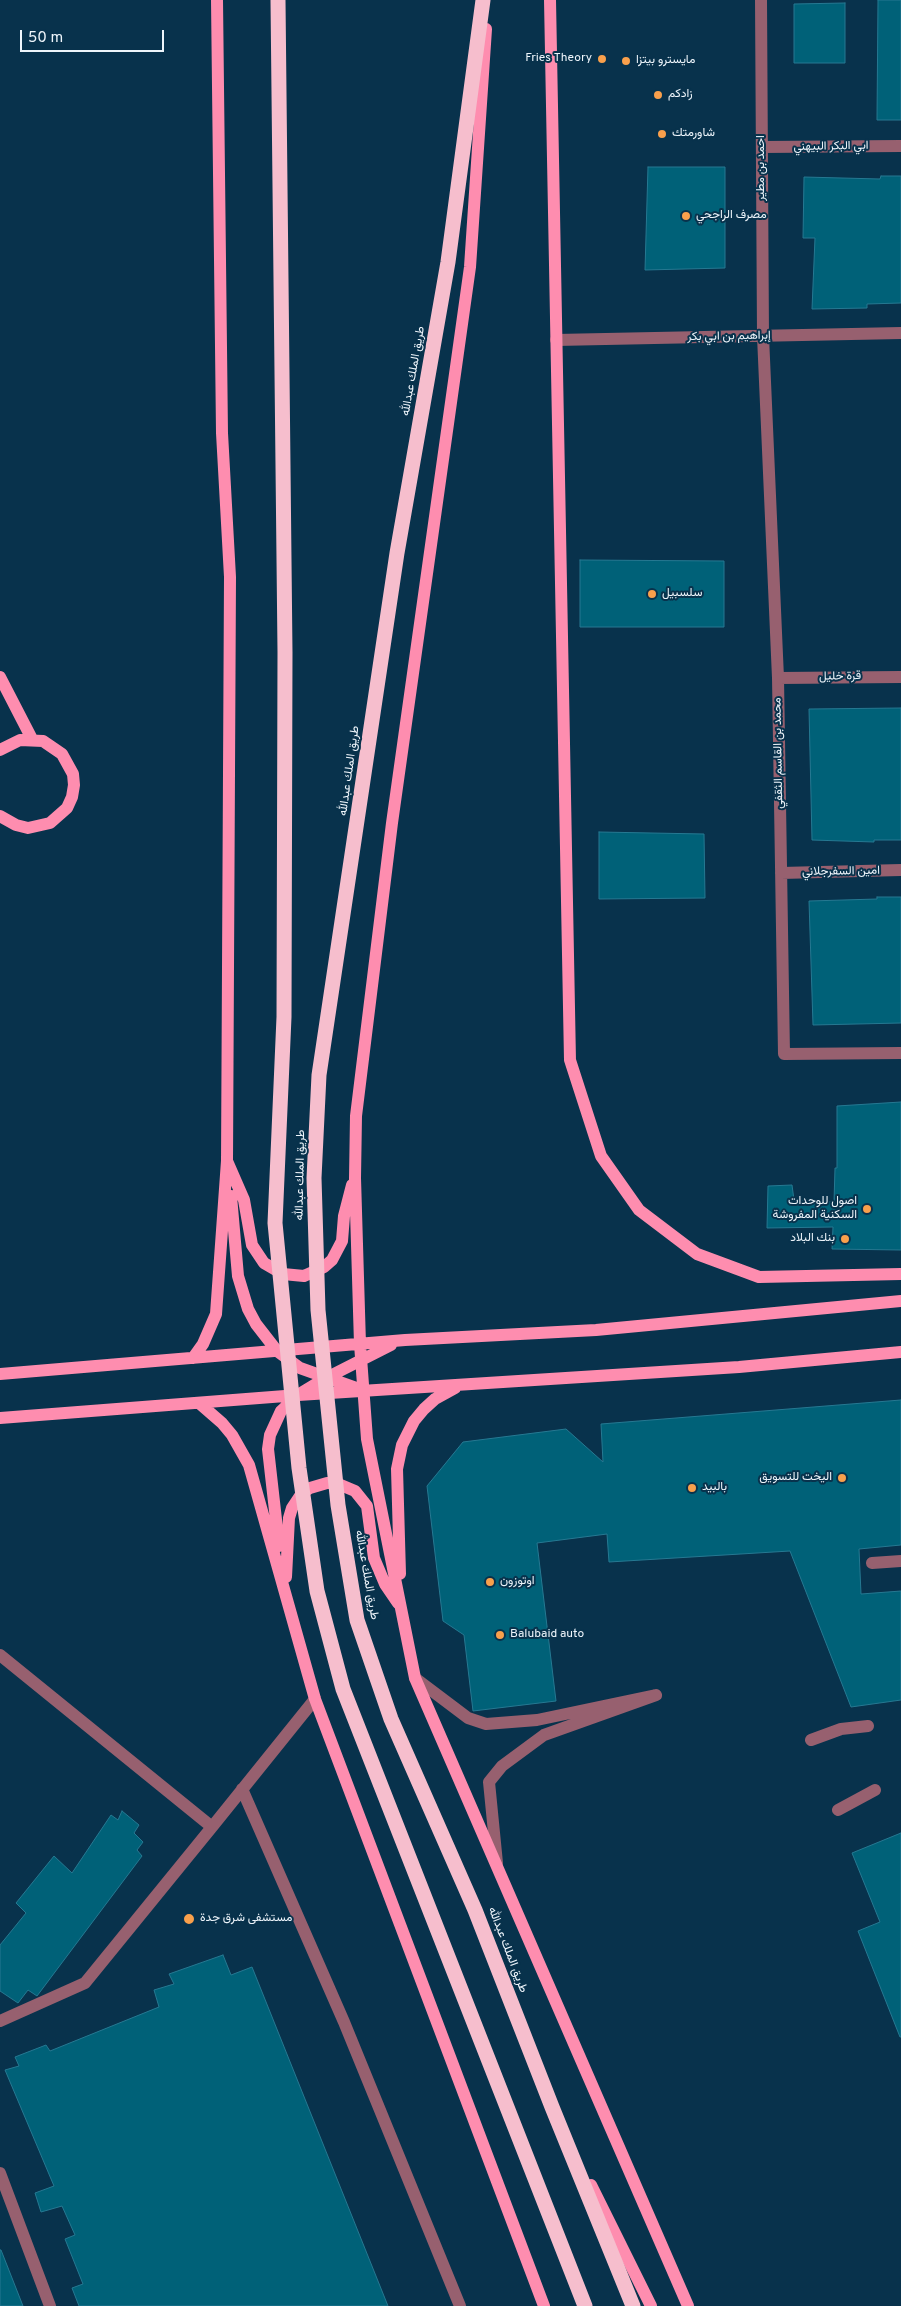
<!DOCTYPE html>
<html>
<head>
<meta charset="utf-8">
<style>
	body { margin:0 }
	#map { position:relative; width:901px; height:2306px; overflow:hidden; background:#08324c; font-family:Overpass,sans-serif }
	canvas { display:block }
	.scale { position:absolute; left:20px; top:30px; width:144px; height:22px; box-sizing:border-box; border:2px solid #eef5fb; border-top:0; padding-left:6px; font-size:15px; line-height:18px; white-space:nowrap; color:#eef5fb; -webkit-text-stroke:4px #08324c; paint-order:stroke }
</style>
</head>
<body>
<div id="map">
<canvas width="901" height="2306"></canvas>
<div class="scale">50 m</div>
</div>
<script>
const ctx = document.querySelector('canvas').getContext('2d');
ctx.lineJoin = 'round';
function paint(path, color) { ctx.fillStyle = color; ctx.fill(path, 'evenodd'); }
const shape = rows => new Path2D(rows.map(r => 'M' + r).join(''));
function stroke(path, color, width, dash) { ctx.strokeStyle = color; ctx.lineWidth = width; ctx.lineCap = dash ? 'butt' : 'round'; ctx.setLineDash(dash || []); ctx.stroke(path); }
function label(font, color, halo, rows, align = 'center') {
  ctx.font = font + ' Overpass,Vazirmatn,sans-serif'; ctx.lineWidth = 4; ctx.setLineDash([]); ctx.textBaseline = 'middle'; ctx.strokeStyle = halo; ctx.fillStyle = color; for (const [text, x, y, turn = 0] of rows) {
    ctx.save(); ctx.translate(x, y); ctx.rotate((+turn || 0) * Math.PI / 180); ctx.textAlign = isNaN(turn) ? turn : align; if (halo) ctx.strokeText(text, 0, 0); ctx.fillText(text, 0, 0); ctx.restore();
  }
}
const building = shape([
	[878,0,901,0,901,120,877,120,878,0],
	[845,3,845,63,794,63,794,4,845,3],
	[648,167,725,167,725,268,645,270,648,167],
	[881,176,901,176,901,303,867,304,867,308,812,309,815,238,803,238,804,177,880,179,881,176],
	[580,560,724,561,724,627,580,627,580,560],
	[901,708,901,840,874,840,874,842,812,840,809,709,901,708],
	[599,832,704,834,705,898,599,899,599,832],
	[877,897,901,897,901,1023,813,1025,809,901,877,899,877,897],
	[901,1102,901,1250,832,1249,833,1227,767,1228,768,1186,792,1185,794,1200,834,1202,835,1168,837,1168,837,1106,901,1102],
	[901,1400,901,1545,859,1549,861,1594,901,1591,901,1700,851,1707,790,1551,609,1562,607,1534,537,1543,556,1701,473,1711,464,1635,443,1621,427,1486,463,1442,566,1429,603,1462,601,1424,901,1400],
	[122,1811,139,1825,134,1833,143,1842,137,1850,142,1856,37,1996,28,1990,18,2003,0,1991,0,1945,26,1913,16,1903,54,1856,72,1873,111,1815,118,1820,122,1811],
	[901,1833,901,2037,900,2037,858,1931,880,1922,852,1853,901,1833],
	[223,1955,231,1975,252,1967,388,2306,79,2306,72,2288,83,2284,65,2239,75,2235,62,2206,41,2212,35,2193,54,2186,5,2070,19,2066,15,2057,46,2045,50,2051,159,2007,154,1990,174,1984,169,1974,223,1955],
	[0,2250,1,2250,23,2306,0,2306,0,2250]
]);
paint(building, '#006178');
stroke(building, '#267992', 1);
stroke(shape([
	[761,0,763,336,778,678,784,1054,901,1053],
	[762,147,901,146],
	[556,340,901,333],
	[778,678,901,677],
	[781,873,901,870],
	[872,1563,901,1561],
	[0,1655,212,1827,315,1699],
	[415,1678,468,1718,486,1724,537,1720,656,1695,544,1735,502,1766,489,1782,497,1863],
	[811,1740,841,1729,868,1726],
	[242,1789,344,2022,460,2306],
	[838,1810,875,1790],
	[0,2021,85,1983,212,1827],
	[0,2173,50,2306]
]), '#97606f', 12);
stroke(shape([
	[550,0,570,1060,601,1156,639,1210,697,1254,759,1277,901,1274],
	[486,29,470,267,392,823,356,1116,355,1178,360,1344,367,1439,415,1678,688,2306],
	[0,677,32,739],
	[0,750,20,740,43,741,62,754,73,774,74,785,72,797,67,808,50,823,28,828,16,825,0,816],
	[227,1161,244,1200,252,1245,264,1263,283,1274,304,1276,324,1267,332,1260,342,1241,344,1216,352,1185],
	[231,1196,238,1276,248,1309,256,1324,277,1351,300,1368,359,1389],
	[193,1358,203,1344,216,1314,227,1161,230,577,222,433,217,0],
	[0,1374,405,1340,596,1330,901,1301],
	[199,1403,222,1423,232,1435,249,1465,315,1699,544,2306],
	[0,1418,298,1395,739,1367,901,1352],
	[279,1546,268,1449,270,1435,281,1411,298,1395,326,1378,391,1345],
	[400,1574,397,1469,402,1445,414,1421,424,1409,435,1399,455,1388],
	[286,1577,289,1518,292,1508,302,1493,310,1488,327,1483,336,1483,355,1491,367,1506,374,1558,385,1584,398,1603],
	[591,2185,651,2306]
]), '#fe8daf', 12);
stroke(shape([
	[278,0,285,652,284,1017,275,1223,299,1468,317,1591,343,1689,585,2306],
	[483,0,448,262,397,553,319,1075,314,1178,318,1310,338,1505,357,1620,391,1719,475,1910,552,2107,633,2306]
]), '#f6becd', 15);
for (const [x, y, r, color] of [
	[602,59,5,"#f9a04c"],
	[626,61,5,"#f9a04c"],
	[658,95,5,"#f9a04c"],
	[662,134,5,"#f9a04c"],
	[686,216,5,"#f9a04c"],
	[652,594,5,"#f9a04c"],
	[867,1209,5,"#f9a04c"],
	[845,1239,5,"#f9a04c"],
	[842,1478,5,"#f9a04c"],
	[692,1488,5,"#f9a04c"],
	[490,1582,5,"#f9a04c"],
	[500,1635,5,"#f9a04c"],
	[189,1919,6,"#f9a04c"]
]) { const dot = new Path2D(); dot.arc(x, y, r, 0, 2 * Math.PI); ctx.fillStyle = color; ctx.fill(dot); stroke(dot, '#08324c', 2); }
label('12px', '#eef5fb', '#08324c', [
	["Fries Theory",592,59,"right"],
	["مايسترو بيتزا",636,61],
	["زادكم",668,95],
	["شاورمتك",672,134],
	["مصرف الراجحي",696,216],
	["سلسبيل",662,594],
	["اصول للوحدات",857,1202,"right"],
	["السكنية المفروشة",857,1216,"right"],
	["بنك البلاد",835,1239,"right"],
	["اليخت للتسويق",832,1478,"right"],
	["بالبيد",702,1488],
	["اوتوزون",500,1582],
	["Balubaid auto",510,1635],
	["مستشفى شرق جدة",200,1919]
], 'left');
label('12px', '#eef5fb', '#08324c', [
	["ابي البكر البيهني",831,147,-1],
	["احمد بن مطير",762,168,-90],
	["إبراهيم بن ابي بكر",729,337,-1],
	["طريق الملك عبدالله",414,371,-80],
	["قرة خليل",840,677,-1],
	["محمد بن القاسم الثقفي",779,753,-91],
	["طريق الملك عبدالله",350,771,-82],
	["امين السفرجلاني",841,872,-1],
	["طريق الملك عبدالله",301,1175,-89],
	["طريق الملك عبدالله",366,1575,80],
	["طريق الملك عبدالله",507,1950,69]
]);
</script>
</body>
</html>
